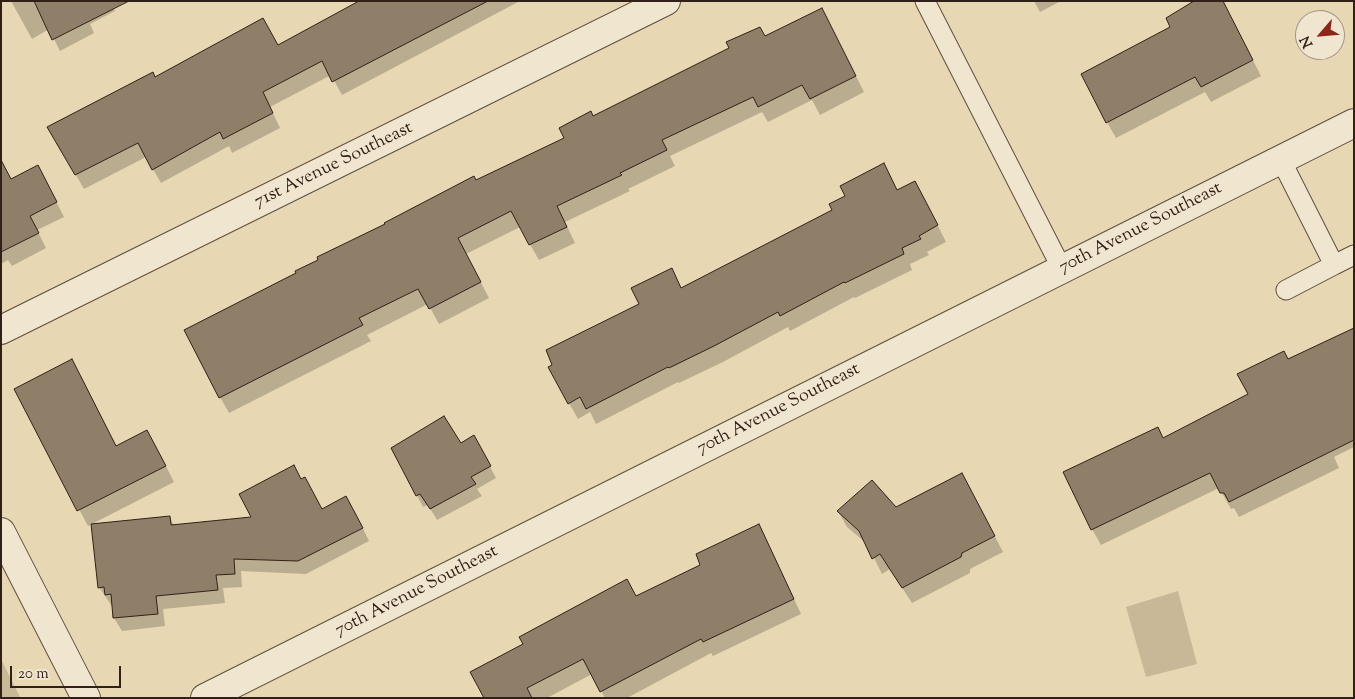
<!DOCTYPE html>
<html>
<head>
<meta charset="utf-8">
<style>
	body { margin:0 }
	#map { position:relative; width:1355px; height:699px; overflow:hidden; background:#e8d7b3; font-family:"Sorts Mill Goudy",serif }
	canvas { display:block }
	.frame { position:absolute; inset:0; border:2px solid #312017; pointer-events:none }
	.north { position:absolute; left:1295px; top:10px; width:50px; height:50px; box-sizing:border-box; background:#f0e5ce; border:1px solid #a49685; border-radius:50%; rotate:243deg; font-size:14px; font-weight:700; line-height:20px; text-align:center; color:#312017 }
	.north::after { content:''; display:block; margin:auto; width:18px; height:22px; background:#8f2418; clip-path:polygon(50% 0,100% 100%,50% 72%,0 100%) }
	.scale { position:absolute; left:10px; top:666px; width:111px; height:22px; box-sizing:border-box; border:2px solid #312017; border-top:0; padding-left:6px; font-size:15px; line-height:18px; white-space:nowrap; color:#312017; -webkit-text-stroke:4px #f0e5ce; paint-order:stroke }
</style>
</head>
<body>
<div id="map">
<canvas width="1355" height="699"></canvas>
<div class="frame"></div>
<div class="north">N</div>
<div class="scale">20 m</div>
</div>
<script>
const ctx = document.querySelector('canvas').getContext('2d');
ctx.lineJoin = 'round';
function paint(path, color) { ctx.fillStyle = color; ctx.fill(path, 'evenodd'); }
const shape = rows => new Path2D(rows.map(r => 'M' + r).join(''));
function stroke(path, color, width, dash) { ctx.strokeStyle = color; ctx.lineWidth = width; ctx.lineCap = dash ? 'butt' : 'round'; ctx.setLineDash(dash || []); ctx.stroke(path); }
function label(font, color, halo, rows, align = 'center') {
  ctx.font = font + ' "Sorts Mill Goudy",serif'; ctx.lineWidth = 4.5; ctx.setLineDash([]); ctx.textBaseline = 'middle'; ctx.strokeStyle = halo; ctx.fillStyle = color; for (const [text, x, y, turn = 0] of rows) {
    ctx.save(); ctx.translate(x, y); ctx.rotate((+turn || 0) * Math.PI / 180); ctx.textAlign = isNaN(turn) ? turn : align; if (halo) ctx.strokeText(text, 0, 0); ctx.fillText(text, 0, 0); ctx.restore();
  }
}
paint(shape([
	[1178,591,1197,664,1146,677,1126,607],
	[1,659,19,695,21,698,1,698]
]), '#c9b898');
paint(shape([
	[11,1,110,1,115,11,90,24,94,33,60,51,49,29,32,39],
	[362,1,520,1,342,95,331,75,270,107,280,128,232,153,229,146,161,183,146,157,84,189,49,128,155,78,278,47],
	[1034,1,1061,1,1040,12],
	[1223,1,1261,76,1211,102,1205,92,1116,138,1107,122],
	[822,9,864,92,820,115,812,100,768,122,762,112,670,156,675,166,628,189,630,191,565,222,575,243,539,260,520,227,466,254,489,298,439,324,428,304,367,335,371,341,229,413,220,397,476,181,565,138,593,118,765,38],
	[1,167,9,182,46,181,64,217,37,230,46,248,12,266,8,260,1,264],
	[897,192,924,198,946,242,927,252,929,255,910,264,912,270,855,298,854,297,790,331,788,327,723,362,679,383,678,382,596,424,590,412,578,419,569,403,640,305,671,270,682,289],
	[1354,330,1354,447,1334,457,1339,468,1239,517,1234,508,1231,509,1219,488,1101,545,1092,529,1164,440,1249,395,1288,360],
	[81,376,117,447,156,447,174,482,88,526,16,390],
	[460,444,480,448,496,478,477,489,482,496,437,520,428,505,423,507,393,449],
	[301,480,322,510,354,510,369,541,306,574,241,571,242,587,223,588,225,603,163,609,165,626,122,631,114,618,113,608,99,587,170,517,174,526,253,518],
	[971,490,1003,552,970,569,970,573,912,603,890,569,882,574,867,544,847,527,838,511,896,509],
	[759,526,767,541,801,614,713,656,711,653,627,698,605,698,592,674,547,698,485,698,636,597,702,565]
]), '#0003');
const building = shape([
	[34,1,129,1,52,40,34,1],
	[359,1,488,1,332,82,322,61,263,92,273,113,223,139,220,132,152,170,138,143,75,175,47,127,153,72,155,77,263,18,278,45,359,1],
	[1194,1,1223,1,1253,60,1201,87,1195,77,1106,123,1081,74,1170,27,1166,18,1194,1],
	[822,8,856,76,810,99,802,85,758,107,753,97,662,140,667,150,620,173,622,175,557,206,567,227,529,245,511,211,458,238,481,282,429,309,418,289,359,318,363,325,219,398,184,330,296,273,295,271,318,260,317,257,385,224,384,223,474,176,476,180,564,138,559,128,591,111,593,116,729,48,726,42,760,27,765,36,822,8],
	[1,160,11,179,38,165,57,202,30,216,39,233,1,252,1,160],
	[884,163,897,190,915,181,938,225,919,236,921,239,902,248,904,254,845,283,844,282,780,316,778,312,714,346,669,368,668,367,586,409,580,397,568,404,548,367,552,365,546,350,639,304,631,288,672,268,681,288,832,210,829,204,845,196,840,186,884,163],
	[1354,328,1354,440,1229,502,1224,493,1220,493,1210,473,1091,530,1063,472,1158,427,1163,438,1248,394,1237,374,1284,351,1288,359,1354,328],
	[72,359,116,446,147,430,166,466,77,511,14,389,72,359],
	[444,416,461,443,474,435,491,466,471,477,476,484,430,509,420,494,416,496,391,448,444,416],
	[294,465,301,479,305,477,322,509,346,496,363,528,298,561,234,559,235,574,216,575,218,590,156,596,158,614,113,618,111,594,105,595,104,587,98,588,91,524,170,516,171,525,251,517,239,494,294,465],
	[962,473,995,536,962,553,961,557,902,588,880,554,872,559,859,531,837,511,872,480,896,507,962,473],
	[759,524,794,599,703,642,701,639,600,692,583,659,527,688,532,698,484,698,470,672,523,644,519,637,627,579,636,596,700,565,696,554,759,524]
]);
paint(building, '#907f68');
stroke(building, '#312017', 1);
const service = shape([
	[925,1,1062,269],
	[1281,160,1334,265,1354,255],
	[1286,290,1334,265]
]);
const minor = shape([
	[1,330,666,1],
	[1,532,86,698],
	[205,698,1354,123]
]);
stroke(service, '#5f4e3e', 21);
stroke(minor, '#5f4e3e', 30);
stroke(service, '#f0e5ce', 19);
stroke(minor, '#f0e5ce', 28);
label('18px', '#312017', '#f0e5ce', [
	["71st Avenue Southeast",334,166,-26],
	["70th Avenue Southeast",1141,229,-27],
	["70th Avenue Southeast",779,410,-27],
	["70th Avenue Southeast",417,592,-27]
]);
</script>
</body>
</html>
